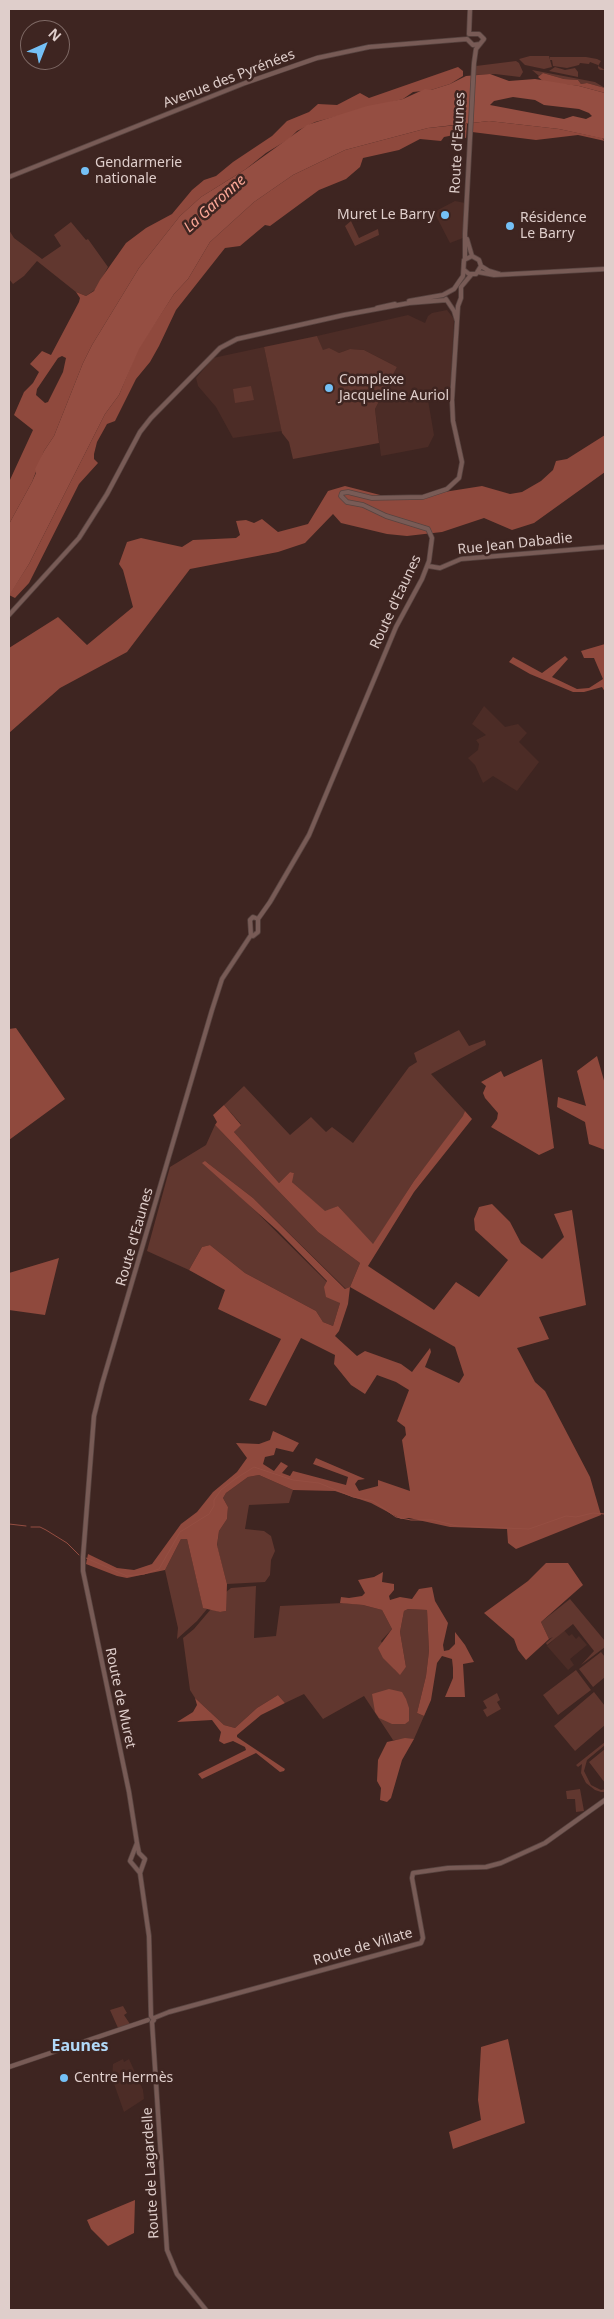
<!DOCTYPE html>
<html>
<head>
<meta charset="utf-8">
<style>
	body { margin:0 }
	#map { position:relative; width:614px; height:2319px; overflow:hidden; background:#3e2521; font-family:"Noto Sans",sans-serif }
	canvas { display:block }
	.frame { position:absolute; inset:0; border:10px solid #dfcecb; pointer-events:none }
	.north { position:absolute; left:20px; top:20px; width:50px; height:50px; box-sizing:border-box; background:#3e2521; border:1px solid #7e6965; border-radius:50%; rotate:44deg; font-size:14px; font-weight:700; line-height:20px; text-align:center; color:#dfcecb }
	.north::after { content:''; display:block; margin:auto; width:18px; height:22px; background:#74c0f6; clip-path:polygon(50% 0,100% 100%,50% 72%,0 100%) }
</style>
</head>
<body>
<div id="map">
<canvas width="614" height="2319"></canvas>
<div class="frame"></div>
<div class="north">N</div>
</div>
<script>
const ctx = document.querySelector('canvas').getContext('2d');
ctx.lineJoin = 'round';
function paint(path, color) { ctx.fillStyle = color; ctx.fill(path, 'evenodd'); }
const shape = rows => new Path2D(rows.map(r => 'M' + r).join(''));
function stroke(path, color, width, dash) { ctx.strokeStyle = color; ctx.lineWidth = width; ctx.lineCap = dash ? 'butt' : 'round'; ctx.setLineDash(dash || []); ctx.stroke(path); }
function label(font, color, halo, rows, align = 'center') {
  ctx.font = font + ' "Noto Sans",sans-serif'; ctx.lineWidth = 5; ctx.setLineDash([]); ctx.textBaseline = 'middle'; ctx.strokeStyle = halo; ctx.fillStyle = color; for (const [text, x, y, turn = 0] of rows) {
    ctx.save(); ctx.translate(x, y); ctx.rotate((+turn || 0) * Math.PI / 180); ctx.textAlign = isNaN(turn) ? turn : align; if (halo) ctx.strokeText(text, 0, 0); ctx.fillText(text, 0, 0); ctx.restore();
  }
}
paint(shape([
	[455,201,465,203,463,238,450,243,434,212],
	[447,310,454,319,450,395,428,400,434,435,428,447,381,456,375,409,397,367,364,350,350,349,339,353,323,351,317,336,408,315,425,323,428,316,432,313],
	[264,347,282,431,233,438,216,407,198,386,196,378,213,358],
	[484,706,505,727,518,724,527,733,519,742,539,762,517,791,493,776,483,783,475,765,468,758,478,750,479,744,476,740,486,735,472,724],
	[564,1630,569,1636,572,1634,576,1639,579,1636,587,1645,570,1659,574,1665,568,1670,547,1646],
	[123,2059,124,2062,129,2059,143,2090,144,2099,124,2112,112,2078,113,2064]
]), '#4c2c26');
paint(shape([
	[530,56,549,56,552,67,544,69,525,65,519,59],
	[550,57,586,57,597,59,601,61,598,66,605,70,600,70,598,68,598,65,590,62,589,64,580,63,579,65,567,68,553,66,552,60,550,60],
	[516,61,519,63,523,72,520,77,495,74,475,75,476,66],
	[555,67,565,70,575,68,578,72,578,77,549,71],
	[532,70,595,82,605,88,587,83,581,84,578,80,564,79,543,73,539,76],
	[351,221,359,238,378,229,379,235,355,246,345,226],
	[71,222,86,240,88,239,108,267,96,289,86,296,76,292,37,261,24,276,13,284,9,279,9,230,14,238,42,259,61,246,54,235],
	[317,336,323,350,329,348,339,353,350,349,364,350,397,367,375,409,379,443,293,459,289,442,282,433,264,347],
	[251,386,254,400,235,403,233,389],
	[459,1030,469,1046,485,1040,486,1045,431,1074,465,1111,464,1116,414,1181,373,1245,338,1206,325,1212,291,1181,294,1173,290,1172,279,1183,234,1132,241,1124,224,1105,244,1086,290,1135,311,1117,326,1132,332,1127,353,1143,409,1067,417,1062,414,1053],
	[215,1125,318,1232,360,1263,350,1287,346,1289,253,1198,205,1161,327,1282,340,1303,333,1326,323,1322,316,1311,245,1273,210,1245,202,1247,189,1270,147,1251,170,1167,206,1145],
	[259,1475,293,1490,289,1503,249,1505,245,1529,264,1531,271,1536,275,1551,271,1560,270,1575,265,1582,227,1584,217,1546,219,1531,227,1519,228,1507,223,1498,226,1493,248,1477],
	[181,1539,187,1539,203,1607,207,1609,197,1621,177,1639,178,1628,165,1570],
	[256,1586,254,1638,276,1636,280,1606,343,1603,363,1605,382,1610,392,1629,381,1641,395,1670,400,1674,406,1667,400,1632,404,1611,408,1609,427,1610,429,1651,426,1676,417,1713,424,1716,414,1739,393,1740,364,1696,323,1719,304,1694,285,1703,278,1695,257,1708,235,1728,224,1725,195,1698,190,1690,183,1638,194,1629,211,1609,220,1612,226,1611,226,1592,231,1588],
	[570,1599,605,1641,605,1647,581,1665,594,1651,573,1624,547,1645,546,1643,553,1637,549,1639,541,1622],
	[601,1652,605,1657,605,1677,593,1687,579,1669],
	[576,1670,591,1690,558,1715,543,1695],
	[594,1692,605,1706,605,1725,575,1751,554,1726],
	[497,1693,500,1700,497,1702,501,1709,487,1717,483,1710,487,1708,483,1701],
	[605,1742,605,1745,587,1760,584,1771,591,1785,601,1790,605,1789,605,1792,601,1792,595,1790,586,1783,581,1773,582,1764,578,1767,576,1765],
	[605,1749,605,1783,589,1762],
	[580,1789,584,1811,576,1812,575,1799,567,1799,566,1791],
	[123,2006,127,2013,124,2015,130,2024,118,2028,110,2010]
]), '#61372f');
paint(shape([
	[458,67,463,71,463,76,450,84,431,90,413,92,403,99,315,122,297,131,289,139,266,153,246,169,201,197,180,216,139,268,92,345,83,363,54,436,44,451,32,482,9,524,9,482,33,430,14,415,24,392,33,383,39,372,30,364,42,351,51,355,79,302,80,298,76,292,86,296,94,291,100,280,126,243,146,228,172,214,192,190,204,180,216,176,233,162,272,136,287,121,309,112,318,104,337,105,360,93,369,98],
	[62,356,66,358,63,372,48,402,45,403,36,395,37,389,58,358],
	[543,73,564,79,578,80,581,84,587,83,605,88,605,93,579,86,544,82,538,77],
	[489,121,559,129,602,138,605,141,578,135,536,140,472,132,472,123],
	[467,124,466,138,454,135,444,137,441,141,420,139,399,150,363,158,360,167,346,179,319,190,270,226,265,225,240,246,225,248,176,310,159,346,150,362,136,379,115,421,107,424,97,442,94,454,94,459,98,463,79,484,29,583,15,598,9,595,29,564,105,414,119,395,138,349,174,294,188,279,210,242,254,202,293,175,345,150,428,128],
	[605,435,605,472,534,523,512,530,484,518,442,532,407,536,387,534,341,523,333,514,305,543,278,552,190,569,127,652,60,688,9,733,9,648,58,617,87,645,133,607,123,570,119,564,127,542,141,538,182,547,193,540,236,538,240,535,236,521,246,520,254,523,262,519,278,532,308,524,328,491,345,486,384,496,425,495,482,486,510,494,522,492,541,481,553,470,556,461,567,459],
	[605,644,605,692,602,687,584,692,573,692,530,674,509,662,513,657,542,673,565,656,568,659,552,677,577,689,589,688,603,679,594,658,584,658,581,651],
	[16,1028,65,1099,9,1140,9,1029],
	[597,1056,605,1084,605,1150,589,1144,585,1122,557,1107,558,1097,586,1106,577,1071],
	[542,1059,554,1148,539,1155,491,1127,497,1119,498,1113,485,1098,483,1093,486,1086,481,1082,501,1071,504,1077],
	[224,1105,241,1125,234,1132,279,1183,290,1172,294,1173,292,1182,325,1211,338,1206,373,1244,414,1181,463,1116,465,1111,472,1119,414,1192,368,1266,434,1310,456,1282,479,1297,508,1260,475,1230,474,1219,479,1207,492,1204,510,1222,521,1243,542,1259,564,1237,554,1214,572,1210,586,1305,539,1317,549,1339,517,1348,535,1382,545,1391,590,1477,601,1515,516,1549,508,1543,507,1529,450,1527,409,1518,401,1519,371,1503,335,1491,293,1490,259,1475,248,1477,226,1493,223,1498,228,1507,227,1519,219,1531,217,1545,227,1584,226,1611,220,1612,203,1608,187,1539,181,1539,165,1570,127,1578,117,1576,86,1564,88,1554,117,1568,134,1570,152,1564,181,1524,197,1512,213,1492,237,1472,247,1458,236,1443,259,1444,270,1440,273,1431,299,1443,293,1452,276,1448,274,1455,265,1457,263,1464,274,1471,281,1462,288,1466,282,1473,290,1476,293,1471,346,1485,348,1477,313,1464,316,1458,365,1479,358,1480,355,1484,359,1491,378,1486,378,1480,410,1491,402,1440,406,1435,405,1427,397,1421,409,1390,396,1382,377,1375,365,1394,351,1385,334,1364,335,1355,301,1338,266,1406,249,1400,281,1339,218,1309,225,1290,189,1270,202,1247,210,1245,245,1273,316,1311,323,1322,333,1326,340,1303,326,1297,324,1287,327,1281,278,1231,202,1163,205,1161,253,1198,345,1289,350,1287,360,1263,318,1232,215,1125,217,1122,213,1115],
	[350,1287,455,1347,464,1375,459,1383,425,1367,431,1352,430,1348,412,1372,401,1364,365,1351,357,1356,335,1336,339,1331,348,1304],
	[59,1258,45,1315,9,1310,9,1273],
	[546,1563,568,1563,583,1585,541,1622,549,1639,526,1660,518,1650,514,1639,484,1613,528,1581],
	[383,1572,382,1582,394,1584,394,1590,389,1596,390,1600,400,1597,412,1599,419,1589,432,1587,435,1601,448,1623,443,1645,444,1651,449,1650,455,1644,455,1632,465,1645,474,1662,463,1664,465,1697,445,1697,453,1678,453,1668,452,1659,442,1656,437,1663,431,1700,424,1716,417,1713,426,1676,429,1651,427,1610,408,1609,404,1611,400,1632,406,1667,400,1675,383,1658,378,1648,392,1629,382,1610,363,1605,340,1603,341,1597,349,1598,362,1596,365,1593,358,1580,374,1577],
	[389,1689,402,1692,406,1699,409,1708,409,1721,405,1724,392,1724,379,1718,375,1712,372,1694],
	[278,1695,285,1703,261,1715,237,1735,237,1737,285,1769,284,1771,280,1772,256,1753,202,1779,198,1774,246,1750,245,1747,233,1741,224,1744,219,1741,221,1732,212,1720,177,1722,193,1712,197,1705,195,1698,224,1725,235,1728,257,1708],
	[405,1738,414,1739,402,1760,391,1798,387,1802,380,1800,381,1788,377,1781,378,1760,387,1742],
	[508,2039,525,2123,453,2149,449,2132,481,2120,478,2100,481,2047],
	[135,2200,134,2233,108,2246,91,2229,87,2220]
]), '#8f493d');
paint(shape([
	[490,74,509,81,535,79,579,86,605,93,605,139,559,129,489,121,428,128,345,150,293,175,254,202,210,242,188,279,174,294,139,349,119,395,105,414,29,564,9,596,9,524,32,482,36,473,35,469,44,451,54,436,83,363,92,345,139,268,180,216,201,197,246,169,307,125,367,106,403,99,425,89,431,90,450,84,466,76],
	[513,97,535,100,544,105,579,109,589,113,592,116,586,119,573,116,564,119,490,105,494,101]
]), '#954e42');
stroke(shape([
	[9,1524,26,1526],
	[31,1527,40,1527,46,1530,67,1543,79,1555],
	[86,1558,127,1576,144,1574,159,1569,180,1532,209,1514,214,1506,214,1500,221,1490,235,1479,254,1467,293,1480,319,1483,353,1497,373,1501,396,1517,411,1520,433,1520,457,1526,529,1529,566,1516,576,1517,593,1513,605,1514]
]), '#954e42', 1);
const secondary = shape([
	[469,34,470,9],
	[467,39,473,45,480,44],
	[9,177,245,83,317,58,369,47,467,39],
	[467,239,472,256],
	[465,258,465,233,474,63,476,49,484,39,479,34,469,34],
	[481,266,489,271,499,274],
	[478,272,494,275,605,269],
	[446,299,454,311,457,321],
	[409,301,443,295,454,289,463,276,464,260,472,256,479,260,481,266,476,274,469,274,464,270],
	[377,308,395,304],
	[428,566,440,568,461,559,605,547],
	[9,615,79,538,107,494,140,432,151,418,220,348,237,339,344,315,409,303,446,300],
	[251,935,253,936,258,932,258,919,270,902,309,835,396,627,422,579,429,561,432,538,428,529,386,516,363,505,347,502,341,496,342,493,348,492,372,498,423,497,447,489,459,478,462,462,453,421,452,400,458,306,461,298,461,287,471,275],
	[137,1843,130,1861,140,1873],
	[154,2018,169,2012,421,1943,423,1938,412,1878,413,1873,448,1868,486,1867,501,1863,545,1843,605,1800],
	[9,2067,148,2020],
	[206,2310,177,2274,167,2250,152,2022,154,2020,151,2016,149,1936,140,1873,145,1859,139,1853,137,1843,129,1792,83,1571,83,1557,94,1416,102,1384,212,1010,222,979,251,935,250,920,253,917,258,919]
]);
stroke(secondary, '#584440', 5.5);
stroke(secondary, '#785b56', 4);
for (const [x, y, r, color] of [
	[85,171,5,"#74c0f6"],
	[445,215,5,"#74c0f6"],
	[510,226,5,"#74c0f6"],
	[329,388,5,"#74c0f6"],
	[64,2078,5,"#74c0f6"]
]) { const dot = new Path2D(); dot.arc(x, y, r, 0, 2 * Math.PI); ctx.fillStyle = color; ctx.fill(dot); stroke(dot, '#3e2521', 2); }
label('14px', '#dfcecb', '#3e2521', [
	["Avenue des Pyrénées",229,79,-21],
	["Route d'Eaunes",458,143,-87],
	["Rue Jean Dabadie",515,544,-6],
	["Route d'Eaunes",396,602,-65],
	["Route d'Eaunes",135,1237,-74],
	["Route de Muret",120,1698,78],
	["Route de Villate",363,1947,-16],
	["Route de Lagardelle",151,2173,-93]
]);
label('14px', '#dfcecb', '#3e2521', [
	["Gendarmerie",95,163],
	["nationale",95,179],
	["Muret Le Barry",435,215,"right"],
	["Résidence",520,218],
	["Le Barry",520,234],
	["Complexe",339,380],
	["Jacqueline Auriol",339,396],
	["Centre Hermès",74,2078]
], 'left');
label('italic 15px', '#faa797', '#3e2521', [
	["La Garonne",215,204,-42]
]);
label('bold 16px', '#b1d9f8', '#3e2521', [
	["Eaunes",80,2046]
]);
</script>
</body>
</html>
